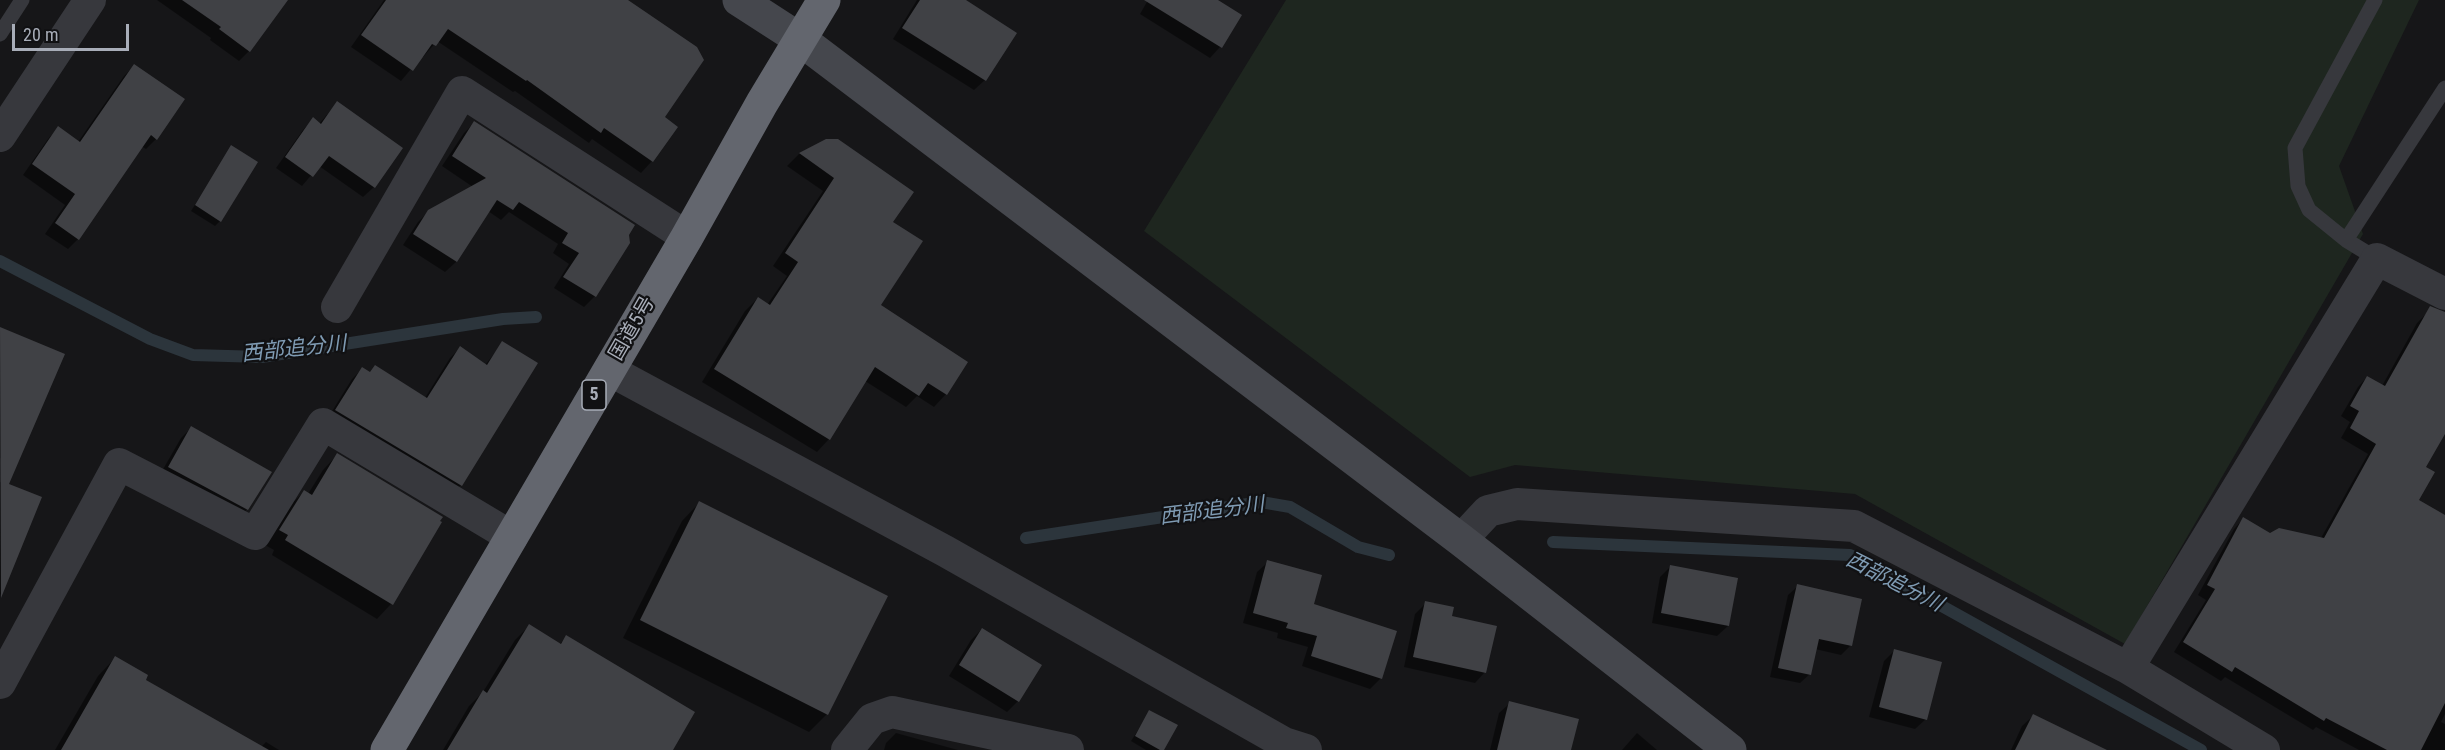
<!DOCTYPE html>
<html>
<head>
<meta charset="utf-8">
<style>
	body { margin:0 }
	#map { position:relative; width:2445px; height:750px; overflow:hidden; background:#161618; font-family:"Roboto Condensed",sans-serif }
	canvas { display:block }
	.scale { position:absolute; left:12px; top:24px; width:117px; height:27px; box-sizing:border-box; border:3px solid #a8adb8; border-top:0; padding-left:8px; font-size:18px; line-height:21px; white-space:nowrap; color:#a8adb8; -webkit-text-stroke:4px #111113; paint-order:stroke }
</style>
</head>
<body>
<div id="map">
<canvas width="2445" height="750"></canvas>
<div class="scale">20 m</div>
</div>
<script>
const ctx = document.querySelector('canvas').getContext('2d');
ctx.lineJoin = 'round';
function paint(path, color) { ctx.fillStyle = color; ctx.fill(path, 'evenodd'); }
const shape = rows => new Path2D(rows.map(r => 'M' + r).join(''));
function stroke(path, color, width, dash) { ctx.strokeStyle = color; ctx.lineWidth = width; ctx.lineCap = dash ? 'butt' : 'round'; ctx.setLineDash(dash || []); ctx.stroke(path); }
function label(font, color, halo, rows, align = 'center') {
  ctx.font = font + ' "Roboto Condensed","Noto Sans JP",sans-serif'; ctx.lineWidth = 4.5; ctx.setLineDash([]); ctx.textBaseline = 'middle'; ctx.strokeStyle = halo; ctx.fillStyle = color; for (const [text, x, y, turn = 0] of rows) {
    ctx.save(); ctx.translate(x, y); ctx.rotate((+turn || 0) * Math.PI / 180); ctx.textAlign = isNaN(turn) ? turn : align; if (halo) ctx.strokeText(text, 0, 0); ctx.fillText(text, 0, 0); ctx.restore();
  }
}
paint(shape([
	[1286,0,2419,0,2339,166,2363,234,2125,644,1855,494,1515,465,1470,477,1144,231]
]), '#1e261f');
paint(shape([
	[157,0,283,0,249,51,239,61,210,40,211,38],
	[384,0,626,0,663,118,652,161,641,173,592,139,589,143,515,91,513,92,437,41,423,57,422,56,401,81,351,47],
	[917,0,963,0,985,80,974,90,893,39],
	[1148,0,1215,0,1240,16,1220,47,1210,58,1140,14],
	[134,66,156,139,146,149,141,146,78,239,68,249,45,234,65,205,23,175,48,139,58,128,78,142,124,76],
	[337,103,374,187,363,197,319,166,302,186,276,168,303,130,313,119,319,124],
	[474,123,627,235,629,243,595,296,584,307,554,288,569,264,553,253,558,244,509,212,501,220,488,211,456,262,445,272,403,245,418,222,429,211,473,187,442,166,464,133],
	[826,141,891,223,879,305,946,394,934,407,917,396,906,407,865,381,829,439,817,452,702,382,745,311,758,298,767,305,787,276,773,266,823,191,787,166,799,154],
	[232,147,220,221,215,226,191,211],
	[2427,313,2445,323,2445,431,2424,468,2417,500,2445,517,2445,714,2441,722,2445,724,2445,750,2359,750,2316,727,2313,730,2225,677,2221,681,2174,652,2206,600,2198,595,2234,529,2243,519,2270,535,2321,538,2368,454,2341,438,2350,422,2341,416,2358,387,2367,377,2382,386,2417,323],
	[0,328,63,355,7,462,0,458],
	[503,343,461,485,450,495,326,421,352,379,362,369,425,398,450,358,460,348,485,365],
	[191,428,247,509,237,520,158,478,181,438],
	[337,455,440,522,391,604,377,619,272,555,274,550,265,545,289,506,304,492,308,494,323,470],
	[0,482,40,498,0,596],
	[699,503,827,714,809,732,623,638,682,521],
	[1268,562,1312,605,1381,678,1370,689,1302,666,1308,647,1277,638,1278,633,1243,623,1257,572],
	[1671,566,1728,626,1717,636,1652,623,1660,577],
	[1798,586,1850,646,1841,655,1815,649,1810,674,1800,683,1770,677,1788,595],
	[1426,603,1450,617,1485,672,1475,683,1404,667,1415,614],
	[529,626,559,645,566,637,671,750,443,750,469,706,483,692,515,640],
	[982,629,1040,665,1018,701,1007,712,949,676,971,640],
	[1894,651,1926,719,1915,729,1869,717,1884,661],
	[115,658,144,680,261,747,266,742,279,750,55,750,98,676],
	[1510,703,1568,750,1490,750,1499,713],
	[1150,712,1163,750,1146,750,1131,741],
	[2033,716,2084,750,2011,750,2022,726],
	[896,733,958,750,884,750,886,743],
	[1637,733,1657,750,1622,750]
]), '#0007');
stroke(shape([
	[0,261,150,339,193,355,262,357,503,319,536,317],
	[1026,538,1261,502,1290,507,1358,547,1389,555],
	[1553,542,1850,555,2201,750]
]), '#2c353c', 12);
paint(shape([
	[182,0,288,0,250,52,219,29,221,27],
	[386,0,628,0,697,47,704,60,665,117,678,127,653,162,604,128,601,133,527,80,526,81,448,29,436,46,432,44,413,71,361,35],
	[920,0,966,0,1017,33,986,81,902,28],
	[1144,0,1218,0,1242,15,1222,48],
	[134,64,185,99,157,140,151,135,79,240,55,223,75,194,32,164,58,126,80,142],
	[337,101,403,148,375,188,329,156,313,177,285,157,313,117,321,124],
	[474,121,635,225,629,235,630,243,596,297,563,277,579,253,562,243,568,233,519,202,513,210,497,200,457,262,413,234,428,210,486,178,452,156],
	[826,139,838,139,914,192,893,222,923,241,881,305,968,362,947,395,928,383,919,396,875,367,830,440,714,369,758,297,770,305,798,262,785,253,834,178,799,153],
	[231,145,258,162,221,222,195,205],
	[2430,306,2445,312,2445,434,2426,467,2435,472,2419,500,2445,515,2445,703,2421,750,2387,750,2326,718,2324,721,2235,667,2232,672,2183,642,2215,589,2207,585,2243,517,2270,533,2279,528,2324,538,2376,444,2350,428,2359,411,2350,406,2367,376,2385,386],
	[0,327,65,354,9,484,42,497,1,598],
	[502,341,538,363,462,486,335,410,362,367,370,372,375,365,427,398,460,346,487,365],
	[191,426,272,472,248,510,168,467],
	[337,453,443,517,440,521,442,522,393,605,285,540,288,535,279,530,304,490,312,495],
	[699,501,888,596,828,715,640,620],
	[1267,560,1322,575,1314,604,1397,631,1382,679,1311,656,1317,636,1286,628,1288,623,1253,613],
	[1670,565,1738,578,1729,626,1661,613],
	[1797,584,1862,599,1852,646,1819,639,1811,675,1778,668],
	[1425,601,1454,607,1452,616,1497,626,1486,673,1413,657],
	[529,624,561,644,566,635,695,712,673,750,447,750,483,690,487,693],
	[982,628,1042,665,1019,702,959,665],
	[1894,649,1942,662,1927,720,1879,707],
	[115,656,148,675,146,680,269,750,61,750],
	[1509,701,1579,719,1571,750,1497,750],
	[1149,710,1178,725,1164,750,1160,750,1135,736],
	[2033,714,2107,750,2015,750]
]), '#404145');
stroke(shape([
	[0,34,22,0],
	[2346,240,2309,210,2298,186,2295,148,2375,0],
	[2377,259,2346,240,2445,88]
]), '#37383d', 15);
stroke(shape([
	[0,136,90,0],
	[337,307,462,92,687,237],
	[609,370,945,551,1284,743,1306,750],
	[1461,540,1488,511,1517,504,1854,526,2128,668],
	[0,683,119,464,255,534,323,424,512,537],
	[847,750,872,719,892,712,1068,750],
	[2264,750,2128,668,2377,259,2445,294]
]), '#37383d', 32);
stroke(shape([
	[739,0,801,40,1461,540,1730,750]
]), '#45474d', 33);
stroke(shape([
	[387,750,687,237,762,103,824,0]
]), '#63666e', 33);
for (const [x, y, w] of [
	[594,395,24]
]) { const box = new Path2D(); box.roundRect(x - w / 2, y - 15, w, 30, 4.5); ctx.fillStyle = '#111113'; ctx.fill(box); stroke(box, '#a8adb8', 1.5); }
label('bold 18px', '#a8adb8', null, [
	["5",594,395]
]);
label('20px', '#a8adb8', '#111113', [
	["国道5号",633,329,-60]
]);
label('italic 21px', '#7f9bb3', '#111113', [
	["西部追分川",294,350,-6],
	["西部追分川",1212,512,-7],
	["西部追分川",1894,583,27]
]);
</script>
</body>
</html>
